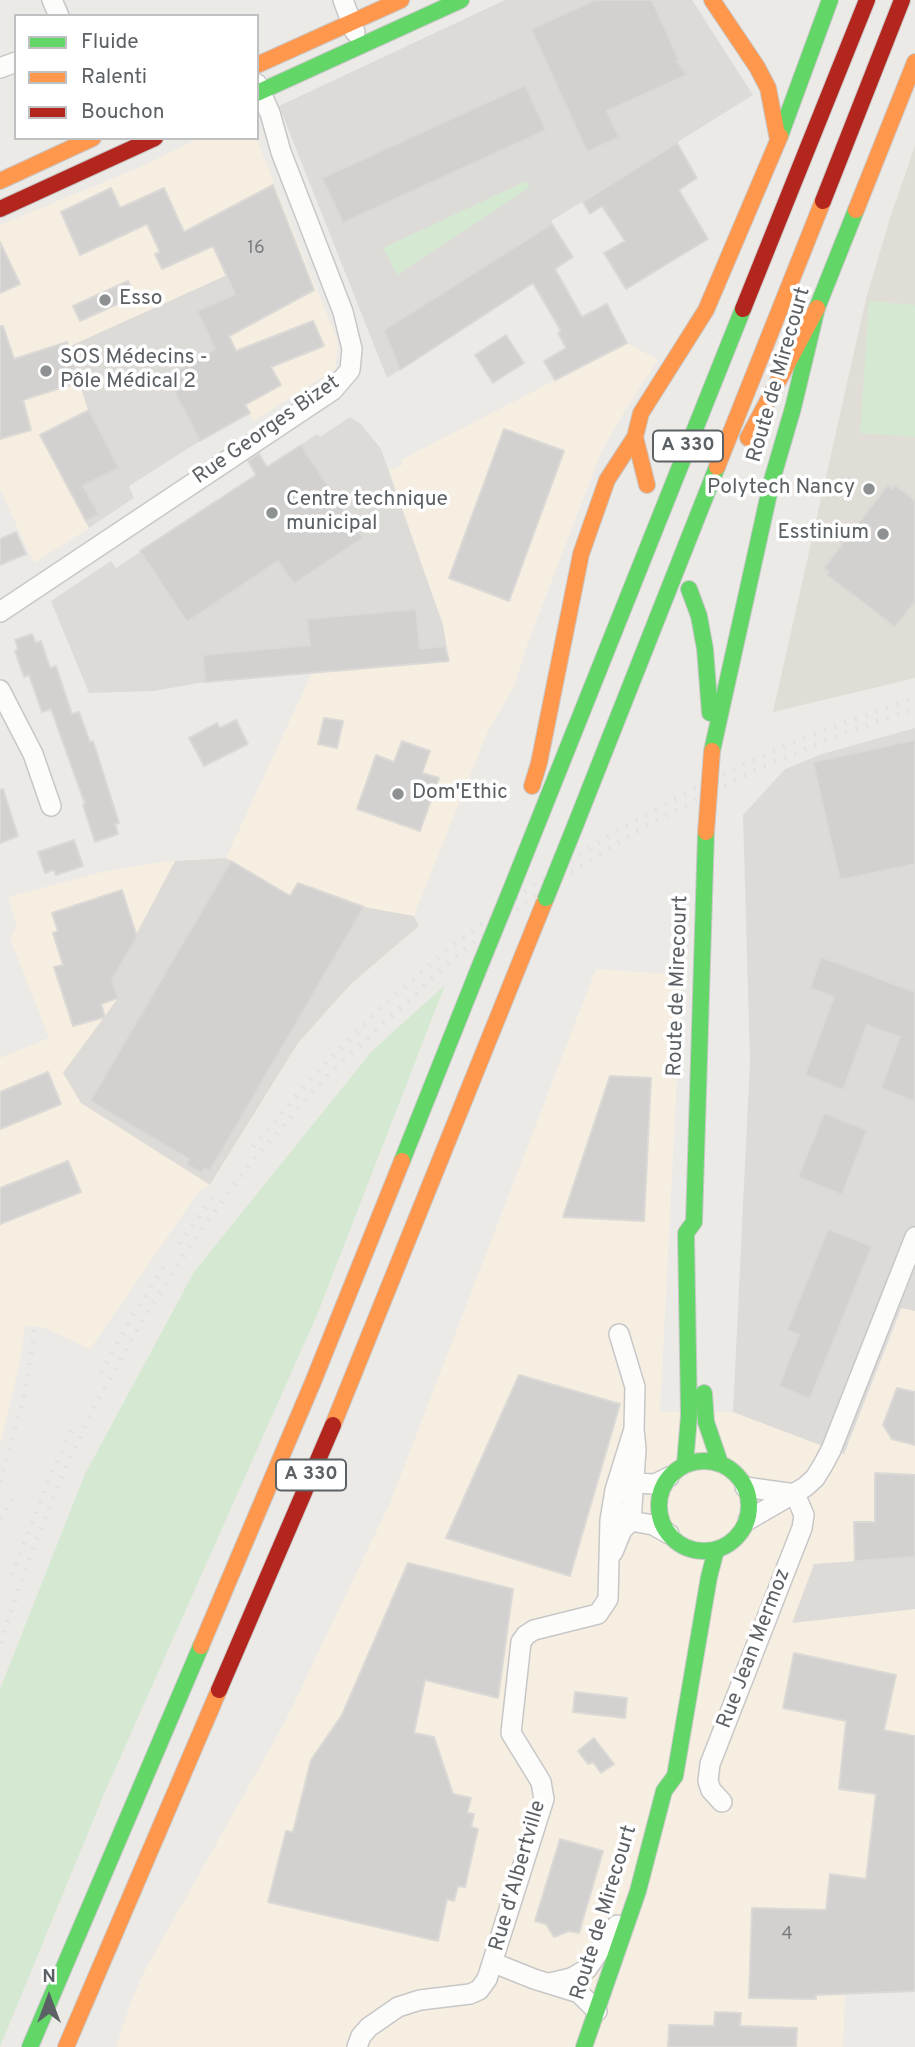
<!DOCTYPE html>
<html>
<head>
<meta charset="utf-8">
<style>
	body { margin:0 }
	#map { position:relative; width:915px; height:2047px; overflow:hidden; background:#eceae7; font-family:Overpass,sans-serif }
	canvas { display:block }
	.legend { position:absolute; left:14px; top:14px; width:245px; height:126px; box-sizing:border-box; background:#fff; border:2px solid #bec0c1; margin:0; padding:9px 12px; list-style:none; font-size:21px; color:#5c6165 }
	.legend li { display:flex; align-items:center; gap:14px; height:35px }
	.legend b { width:35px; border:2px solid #bec0c1 }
	.north { position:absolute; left:14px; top:1963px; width:70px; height:70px; -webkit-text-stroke:5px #fff; paint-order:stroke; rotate:0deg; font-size:19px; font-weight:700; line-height:28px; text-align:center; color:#5c6165 }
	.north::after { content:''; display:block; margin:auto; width:24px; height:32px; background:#5c6165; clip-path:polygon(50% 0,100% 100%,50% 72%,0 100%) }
</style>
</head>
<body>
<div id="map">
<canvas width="915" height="2047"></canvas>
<ul class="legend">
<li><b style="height:9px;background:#63d668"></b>Fluide</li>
<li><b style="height:9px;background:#ff974d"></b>Ralenti</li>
<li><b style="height:9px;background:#b3261e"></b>Bouchon</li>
</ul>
<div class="north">N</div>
</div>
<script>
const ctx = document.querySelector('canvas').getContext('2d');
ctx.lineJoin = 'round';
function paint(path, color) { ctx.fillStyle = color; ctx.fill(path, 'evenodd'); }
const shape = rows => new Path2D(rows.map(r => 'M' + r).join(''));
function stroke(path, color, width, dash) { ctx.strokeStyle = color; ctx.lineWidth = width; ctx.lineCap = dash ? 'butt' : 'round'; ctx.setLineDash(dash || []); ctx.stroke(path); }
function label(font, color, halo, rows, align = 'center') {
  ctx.font = font + ' Overpass,sans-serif'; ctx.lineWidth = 7; ctx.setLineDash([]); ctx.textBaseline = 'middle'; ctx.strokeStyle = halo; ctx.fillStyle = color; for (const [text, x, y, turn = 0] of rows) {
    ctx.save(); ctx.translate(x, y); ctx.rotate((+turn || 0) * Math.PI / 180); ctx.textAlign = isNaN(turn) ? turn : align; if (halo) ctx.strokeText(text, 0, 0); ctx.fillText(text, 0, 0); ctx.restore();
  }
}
paint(shape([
	[199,138,256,138,338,342,335,369,254,421,213,344,68,347,89,410,40,435,89,528,34,563,0,489,0,225,138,168],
	[627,343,658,360,624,412,602,450,528,642,514,686,487,733,414,915,419,926,351,984,298,1043,218,1174,210,1185,199,1191,90,1349,43,1327,25,1326,20,1361,0,1445,0,1058,49,1038,10,938,17,926,8,897,102,872,162,862,226,858,312,673,449,661,443,625,389,470,403,465,401,460],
	[596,969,682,975,660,1412,733,1412,844,1454,902,1308,915,1311,915,1557,815,1564,793,1623,915,1609,915,1991,845,1994,843,2047,116,2047,130,2005,144,1972,285,1722,390,1503]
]), '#f6eee0');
paint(shape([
	[505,0,692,0,753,95,551,221,573,257,387,378,279,106],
	[227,275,250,325,213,345,250,413,200,441,129,486,134,498,89,528,40,435,88,410,68,347],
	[350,417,361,424,381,449,443,625,449,661,205,682,154,691,89,693,51,601,111,561,116,568,256,475,252,468,257,464,263,461,268,467,317,434,320,437],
	[915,728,915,1311,901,1308,844,1454,733,1412,750,1061,743,815,785,769,822,754],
	[226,858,290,895,298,883,364,907,414,916,419,926,351,984,298,1043,210,1185,81,1103,63,1073,118,998,112,980,175,861],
	[915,1557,915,1609,792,1623,814,1564]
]), '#dddbd8');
paint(shape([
	[915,146,915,678,773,712,866,299,890,218]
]), '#e0dcd6');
paint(shape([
	[526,181,530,187,397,275,383,248],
	[869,301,915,305,915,437,860,433],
	[445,985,317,1315,104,1794,0,2047,0,1689,85,1474,194,1272,372,1051]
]), '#d5e8d2');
const building = shape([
	[595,0,652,0,679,60,677,61,687,75,607,111,619,137,587,152,531,29,595,0],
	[525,85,546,130,343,223,322,178,525,85],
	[677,143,697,178,679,190,708,239,626,289,604,253,625,241,602,206,590,214,583,202,677,143],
	[273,185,314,290,229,336,236,351,313,321,324,346,271,367,281,385,245,405,250,413,200,441,166,376,215,349,197,311,235,294,213,246,162,269,155,254,160,252,147,224,80,255,61,212,111,188,120,208,164,188,184,232,273,185],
	[552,224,573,257,555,269,582,317,607,304,627,343,555,380,544,361,566,348,558,333,561,331,533,283,400,370,384,330,552,224],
	[0,242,20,284,0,293,0,242],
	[128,281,135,296,80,321,73,306,128,281],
	[0,326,3,326,14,359,67,342,79,382,23,400,31,430,0,439,0,326],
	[506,335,524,363,493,383,475,355,506,335],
	[89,410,119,468,83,486,99,514,86,521,40,435,89,410],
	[504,429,564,451,509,601,449,578,504,429],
	[301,445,363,538,294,584,278,561,187,622,140,551,256,475,248,461,259,454,267,467,301,445],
	[888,485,892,489,895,485,915,501,915,601,895,627,827,575,829,572,824,568,888,485],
	[16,532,26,554,0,565,0,539,16,532],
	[416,609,420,649,445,646,449,661,205,682,203,655,310,645,307,619,416,609],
	[32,634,36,643,41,641,50,668,56,666,72,714,79,712,90,742,93,741,119,823,115,824,118,834,95,842,83,805,85,804,51,709,42,712,29,675,24,677,15,651,18,649,15,640,32,634],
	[324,718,343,721,337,748,318,744,324,718],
	[236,720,248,744,204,766,189,738,217,723,220,728,236,720],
	[915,740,915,864,840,880,813,762,915,740],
	[402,741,430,751,422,773,439,778,420,831,357,809,376,755,394,762,402,741],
	[3,789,18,836,0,843,0,790,3,789],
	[74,840,83,866,56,875,54,870,45,873,38,852,74,840],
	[231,861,290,896,298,883,364,907,210,1171,205,1168,202,1173,186,1164,189,1159,90,1101,231,861],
	[122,890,137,937,112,980,118,998,101,1004,105,1017,73,1026,54,967,63,965,53,933,58,931,52,913,122,890],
	[821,957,915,992,915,1102,881,1088,900,1037,867,1025,843,1090,805,1075,834,997,810,988,821,957],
	[48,1072,61,1104,0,1129,0,1092,48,1072],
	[610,1076,651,1078,644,1221,563,1217,610,1076],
	[824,1113,867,1130,842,1195,798,1177,824,1113],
	[68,1161,81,1192,0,1224,0,1188,68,1161],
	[828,1229,872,1246,810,1399,779,1386,799,1335,787,1330,828,1229],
	[519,1375,620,1404,570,1576,446,1538,519,1375],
	[897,1388,915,1392,915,1445,892,1439,883,1425,897,1388],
	[875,1473,915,1475,915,1557,855,1561,854,1522,875,1522,875,1473],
	[408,1563,513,1589,498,1698,425,1680,414,1733,434,1737,453,1794,471,1798,467,1813,474,1814,471,1827,478,1829,465,1887,458,1886,454,1901,447,1899,438,1941,268,1902,286,1831,293,1832,311,1760,342,1715,408,1563],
	[794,1653,896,1675,884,1730,915,1736,915,1991,816,1995,816,1999,749,1998,752,1908,826,1910,830,1874,866,1879,876,1794,839,1789,846,1721,783,1708,794,1653],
	[575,1692,627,1698,625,1718,573,1712,575,1692],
	[594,1738,614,1764,601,1773,593,1762,588,1764,578,1751,594,1738],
	[560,1839,603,1851,579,1933,569,1931,554,1937,546,1924,535,1921,560,1839],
	[715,2012,741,2013,740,2026,797,2028,796,2047,668,2047,669,2025,714,2026,715,2012]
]);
paint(building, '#d2d1cf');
stroke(building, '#dbd9d6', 2);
const street = shape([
	[52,0,59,16],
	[343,0,355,32],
	[0,68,16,62],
	[0,612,333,390,350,370,352,349,343,312,281,152,270,113,257,84],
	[0,690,33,754,51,806],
	[623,1487,634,1483,655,1484,669,1477],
	[745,1487,795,1494],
	[623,1514,631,1521,653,1525,669,1534],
	[748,1520,805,1487,815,1478,823,1465,831,1450,915,1237],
	[613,1552,622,1530,631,1521,636,1449,634,1429,635,1387,619,1334],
	[722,1802,711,1790,708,1781,710,1764,802,1528,804,1515,795,1494],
	[494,1963,534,1979,579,1993,597,2011],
	[550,1983,571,1978,587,1969,617,1925],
	[357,2047,361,2036,369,2027,398,2007,420,2000,470,1994,479,1990,487,1979,544,1799,541,1782,511,1733,521,1642,526,1635,534,1630,598,1614,608,1599,610,1520,615,1490,634,1429]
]);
const fast = shape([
	[257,93,461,0],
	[780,136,830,0],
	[689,589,699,616,705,649,710,713],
	[712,751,772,480,793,408,817,308,856,210],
	[575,826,717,467],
	[510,892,743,309],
	[402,1161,477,973],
	[704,1393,706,1422,720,1463],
	'659 1506a45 45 0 1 1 90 0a45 45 0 1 1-90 0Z',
	[685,1464,689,1416,686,1233,694,1222,706,832],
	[30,2047,201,1646],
	[584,2047,638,1891,664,1791,675,1776,709,1577,716,1550]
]);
const slow = shape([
	[712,0,757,67,768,88,778,140],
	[257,65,401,0],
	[0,181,93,138],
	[856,210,915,62],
	[748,438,817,308],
	[717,467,823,201],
	[647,485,635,437,641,413,706,310,780,136],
	[532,786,539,763,581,554,607,480,635,437],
	[333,1425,546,898],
	[201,1646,313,1382,402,1161],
	[66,2047,219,1690]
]);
const jam = shape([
	[823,201,902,0],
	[0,209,155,138],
	[743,309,867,0],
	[219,1690,333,1425]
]);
stroke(street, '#c7c7c8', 22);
stroke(fast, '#c8c8c9', 18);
stroke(slow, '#c8c8c9', 18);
stroke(jam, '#c8c8c9', 18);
stroke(street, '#fcfcfb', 19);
stroke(fast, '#63d668', 16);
stroke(slow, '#ff974d', 16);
stroke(jam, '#b3261e', 16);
stroke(shape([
	[253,1147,313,1076,382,1007,453,945,538,882,612,834,714,778,808,736,915,698],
	[179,1244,216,1193],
	[101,1373,130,1320,165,1265],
	[0,1482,24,1397,35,1328],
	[0,1519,13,1499],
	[12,1575,52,1472,74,1426],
	[0,1643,33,1548,62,1476,94,1407,139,1326,187,1250,228,1193,254,1159,328,1075,454,958,505,918,573,871,644,827,753,771,846,732,915,709]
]), '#e3e2e2', 5, [2, 9]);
const fastBridge = shape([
	[546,898,575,826],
	[477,973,510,892]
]);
const slowBridge = shape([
	[706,832,712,751]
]);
stroke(fastBridge, '#c8c8c9', 18, []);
stroke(slowBridge, '#c8c8c9', 18, []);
stroke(fastBridge, '#63d668', 16);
stroke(slowBridge, '#ff974d', 16);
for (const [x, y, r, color] of [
	[105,300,7,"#8e9192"],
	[46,371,7,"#8e9192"],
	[869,489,7,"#8e9192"],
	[272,513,7,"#8e9192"],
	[883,534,7,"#8e9192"],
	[398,794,7,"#8e9192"]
]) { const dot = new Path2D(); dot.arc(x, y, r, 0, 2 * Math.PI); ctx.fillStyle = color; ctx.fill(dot); stroke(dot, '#fff', 2.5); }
label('18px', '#7b7e80', null, [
	["16",256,249],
	["4",787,1935]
]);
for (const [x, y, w] of [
	[688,446,70],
	[311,1475,70]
]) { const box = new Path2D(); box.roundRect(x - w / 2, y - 15.5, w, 31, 5); ctx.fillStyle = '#fff'; ctx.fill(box); stroke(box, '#5c6165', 2); }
label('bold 19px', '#5c6165', null, [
	["A 330",688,446],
	["A 330",311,1475]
]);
label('21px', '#5c6165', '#fff', [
	["Esso",119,300],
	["SOS Médecins -",60,359],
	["Pôle Médical 2",60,383],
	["Polytech Nancy",855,489,"right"],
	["Centre technique",286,501],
	["municipal",286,525],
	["Esstinium",869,534,"right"],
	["Dom'Ethic",412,794]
], 'left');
label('21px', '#5c6165', '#fff', [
	["Route de Mirecourt",780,375,-74],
	["Rue Georges Bizet",267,431,-35],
	["Route de Mirecourt",679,986,-88],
	["Rue Jean Mermoz",755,1649,-69],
	["Rue d'Albertville",519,1876,-74],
	["Route de Mirecourt",605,1913,-73]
]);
</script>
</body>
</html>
